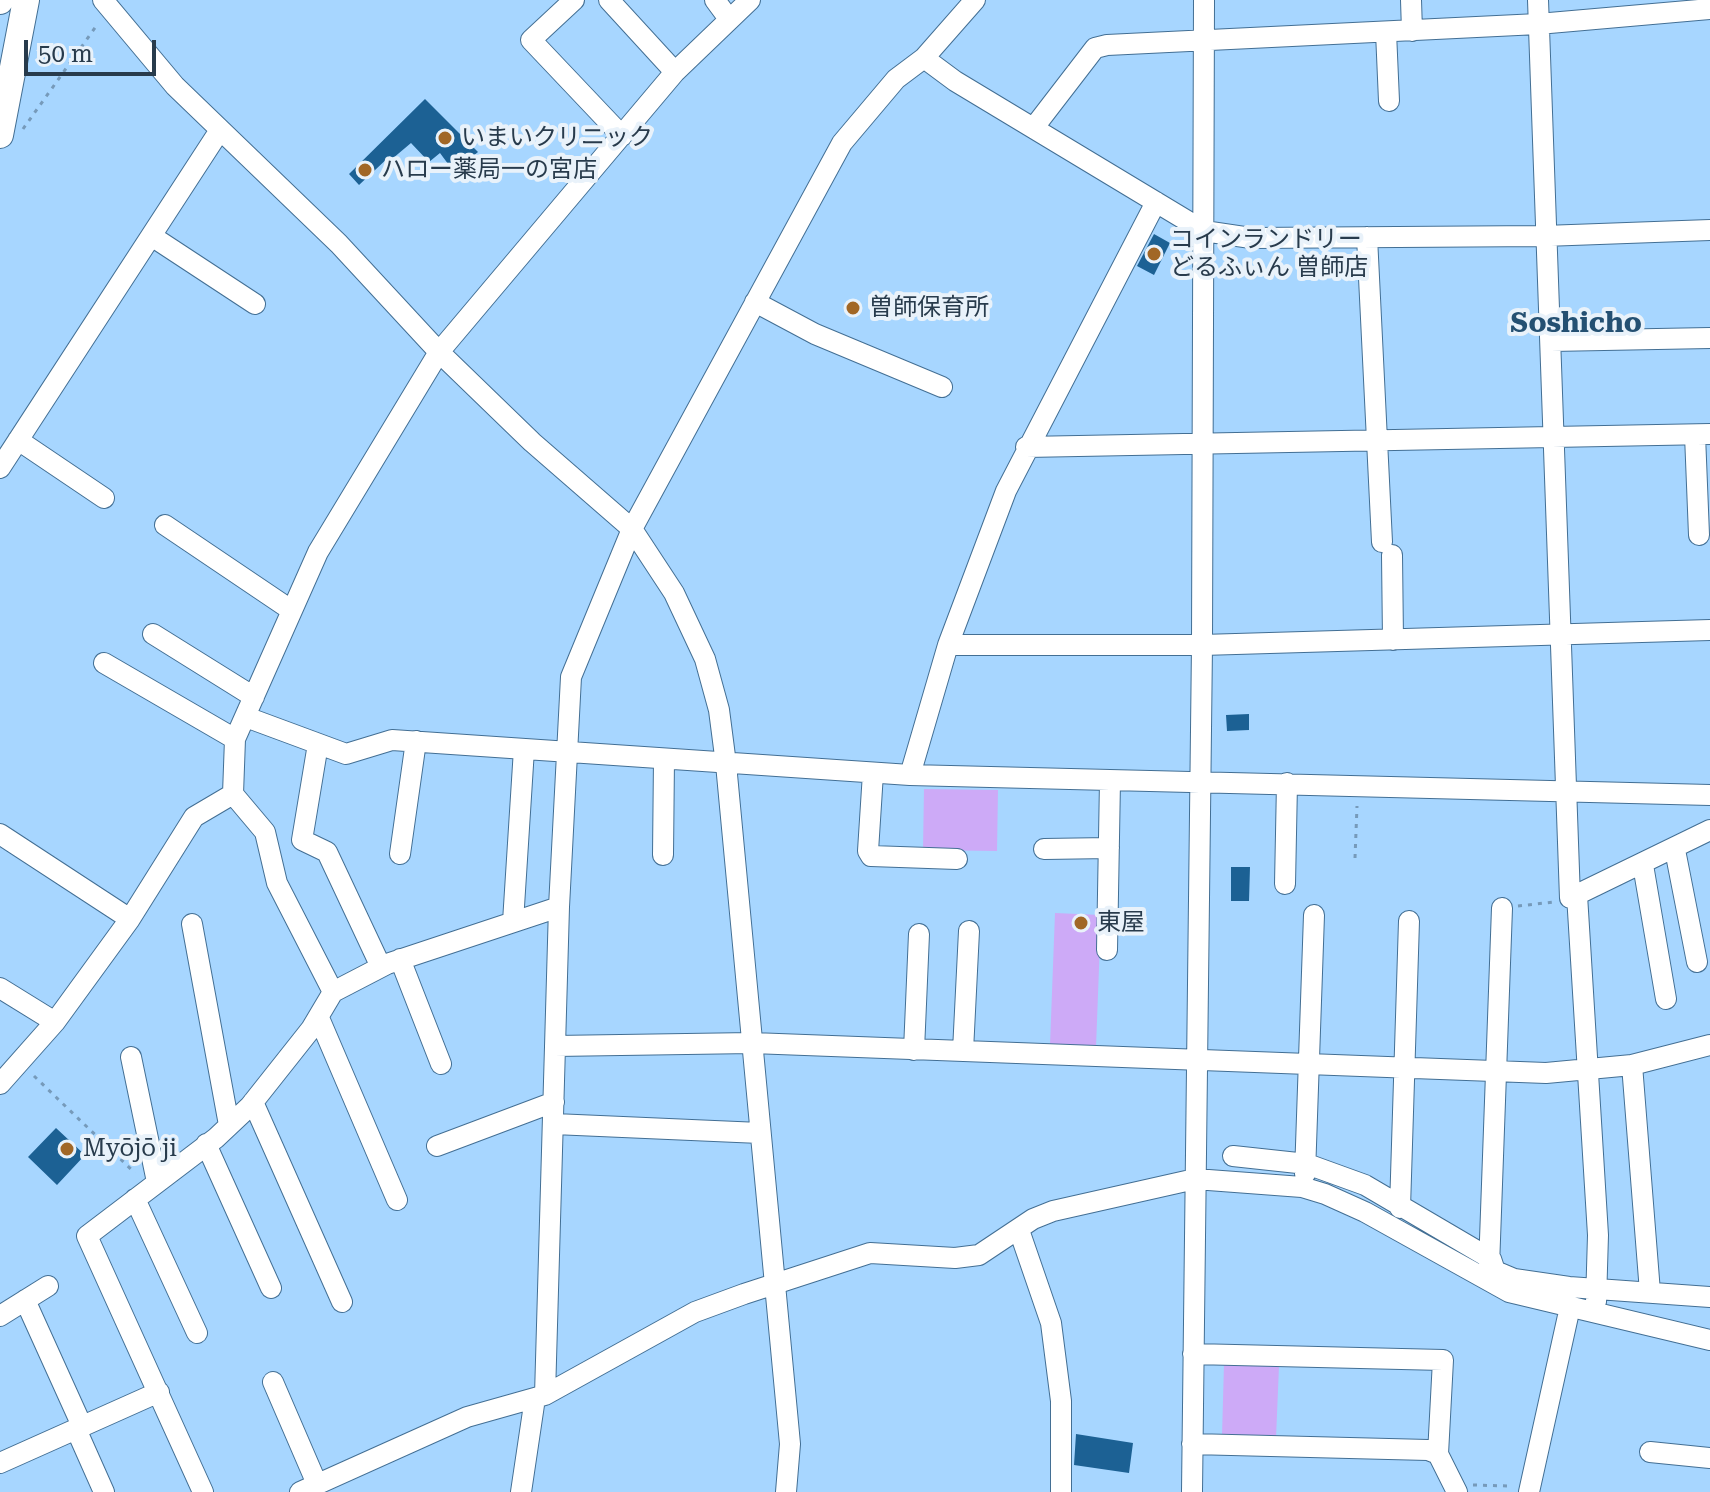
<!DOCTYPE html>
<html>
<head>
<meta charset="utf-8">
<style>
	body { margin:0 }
	#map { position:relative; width:1710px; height:1492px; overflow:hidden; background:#a7d6ff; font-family:"Roboto Serif",serif }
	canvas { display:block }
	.scale { position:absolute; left:24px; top:40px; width:132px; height:36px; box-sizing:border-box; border:4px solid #283b4c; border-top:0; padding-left:10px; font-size:24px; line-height:28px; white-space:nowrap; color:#283b4c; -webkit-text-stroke:6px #e9f2fa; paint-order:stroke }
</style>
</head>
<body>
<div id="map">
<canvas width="1710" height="1492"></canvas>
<div class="scale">50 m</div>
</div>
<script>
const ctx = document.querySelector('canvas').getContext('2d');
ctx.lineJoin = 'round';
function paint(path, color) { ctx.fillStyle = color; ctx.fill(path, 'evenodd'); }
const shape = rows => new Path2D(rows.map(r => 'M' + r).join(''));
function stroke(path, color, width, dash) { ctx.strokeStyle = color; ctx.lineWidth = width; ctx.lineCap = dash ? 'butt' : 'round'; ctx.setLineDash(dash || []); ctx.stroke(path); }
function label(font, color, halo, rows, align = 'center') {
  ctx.font = font + ' "Roboto Serif","Noto Sans JP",serif'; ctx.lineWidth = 8; ctx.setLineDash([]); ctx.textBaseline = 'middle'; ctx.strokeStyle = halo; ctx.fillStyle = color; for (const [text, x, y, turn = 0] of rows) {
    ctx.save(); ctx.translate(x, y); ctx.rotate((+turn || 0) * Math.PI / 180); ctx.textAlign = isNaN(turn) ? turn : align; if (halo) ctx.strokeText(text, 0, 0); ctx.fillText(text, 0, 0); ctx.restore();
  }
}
paint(shape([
	[924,789,998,790,997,851,923,850],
	[1055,913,1101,915,1096,1047,1050,1045],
	[1224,1364,1279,1366,1276,1438,1222,1436]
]), '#cdaaf7');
paint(shape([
	[425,99,478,152,454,172,440,153,429,162,411,143,392,159,390,156,359,185,349,174],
	[1154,234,1170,243,1154,275,1137,266],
	[1249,714,1249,730,1227,731,1226,715],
	[1231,867,1250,867,1249,901,1231,901],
	[56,1128,85,1155,57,1185,28,1157],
	[1076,1434,1133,1443,1129,1473,1074,1465]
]), '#1c6194');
const minor = shape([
	[103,0,175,86,339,244,439,352,532,442,632,529,674,593,705,659,719,710,726,764,790,1444,786,1492],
	[574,0,531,40,622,136],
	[609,0,675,72],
	[715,0,729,19],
	[1411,0,1412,31],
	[1538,0,1570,898,1710,830],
	[1386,32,1389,101],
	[924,58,955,81,1204,231,1251,238,1544,236,1710,230],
	[1035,126,1095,48,1107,45,1538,24,1710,9],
	[153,237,255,304],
	[1367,237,1382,542],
	[755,302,815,334,942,387],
	[1551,341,1710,338],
	[1695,435,1699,535],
	[18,440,104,498],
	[1026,447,1710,434],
	[0,468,220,130],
	[165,525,291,610],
	[1392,555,1393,640],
	[153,634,254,697],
	[948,645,1202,645,1710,630],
	[104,663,235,739],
	[246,717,346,754,392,740,910,775,1710,795],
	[318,744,302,840,327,852,381,967],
	[873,773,868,851,871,856,957,859],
	[910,775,948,645,1006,491,1156,202],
	[0,834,130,919],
	[1044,849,1109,848],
	[1675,850,1697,962],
	[400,854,416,741],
	[663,855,664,759],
	[1643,865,1666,999],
	[1285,884,1287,783],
	[1577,895,1598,1235,1596,1302],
	[513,922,524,749],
	[192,924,229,1125],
	[1107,950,1110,781],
	[400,959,441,1064],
	[0,988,55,1022],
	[333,992,277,883,265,832,233,794,235,739,318,552,439,352,675,72,750,0],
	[319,1018,397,1200],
	[555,1046,752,1043,1546,1073,1632,1065,1710,1045],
	[914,1050,919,934],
	[963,1051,969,931],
	[131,1057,157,1182],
	[1632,1065,1650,1292],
	[0,1084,55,1022,130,919,194,817,233,794],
	[253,1102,342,1302],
	[554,1124,760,1133],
	[206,1144,271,1288],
	[437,1146,554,1102],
	[1233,1156,1307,1164,1365,1185,1491,1259,1495,1271,1514,1279,1569,1287,1710,1297],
	[1305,1174,1314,915],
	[135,1199,197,1333],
	[1400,1208,1409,921],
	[1019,1230,1051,1323,1061,1401,1061,1492],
	[1489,1267,1502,908],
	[25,1300,82,1426],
	[0,1316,48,1286],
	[1193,1354,1443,1360,1438,1454,1457,1492],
	[273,1382,317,1484],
	[545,1395,559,907,571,677,632,529,842,143,896,79,924,58,975,0],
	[76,1429,104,1492],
	[1192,1444,1428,1450,1438,1454],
	[1650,1452,1710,1458],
	[0,1463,159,1392],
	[203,1492,87,1236,216,1138,250,1106,311,1029,333,992,387,964,559,907],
	[300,1492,467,1417,545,1395,695,1312,744,1294,870,1253,955,1258,979,1255,1033,1219,1053,1211,1195,1179,1302,1187,1325,1194,1365,1212,1509,1292,1710,1340],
	[521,1492,535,1398],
	[1192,1492,1202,645,1204,0],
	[1529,1492,1570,1307]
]);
const major = shape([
	[0,1,0,0],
	[0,135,26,0]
]);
stroke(minor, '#436f94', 22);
stroke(major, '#436f94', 28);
stroke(shape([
	[23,129,97,25],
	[1355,858,1357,806],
	[1518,906,1554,902],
	[34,1076,135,1173],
	[1473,1485,1510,1486]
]), '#769aba', 3, [4, 6]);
stroke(minor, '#fff', 20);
stroke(major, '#fff', 26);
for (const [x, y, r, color] of [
	[445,138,8,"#a16726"],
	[365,170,8,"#a16726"],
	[1154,254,8,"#a16726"],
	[853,308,8,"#a16726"],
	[1081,923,8,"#a16726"],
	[67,1149,8,"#a16726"]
]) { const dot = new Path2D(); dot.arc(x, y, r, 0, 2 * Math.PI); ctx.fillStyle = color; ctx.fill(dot); stroke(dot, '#e9f2fa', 3); }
label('24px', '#283b4c', '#e9f2fa', [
	["いまいクリニック",461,138],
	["ハロー薬局一の宮店",381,170],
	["コインランドリー",1170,240],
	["どるふぃん 曽師店",1170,268],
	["曽師保育所",869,308],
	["東屋",1097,923],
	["Myōjō ji",83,1149]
], 'left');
label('bold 28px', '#245072', '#e9f2fa', [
	["Soshicho",1576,324]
]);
</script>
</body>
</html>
